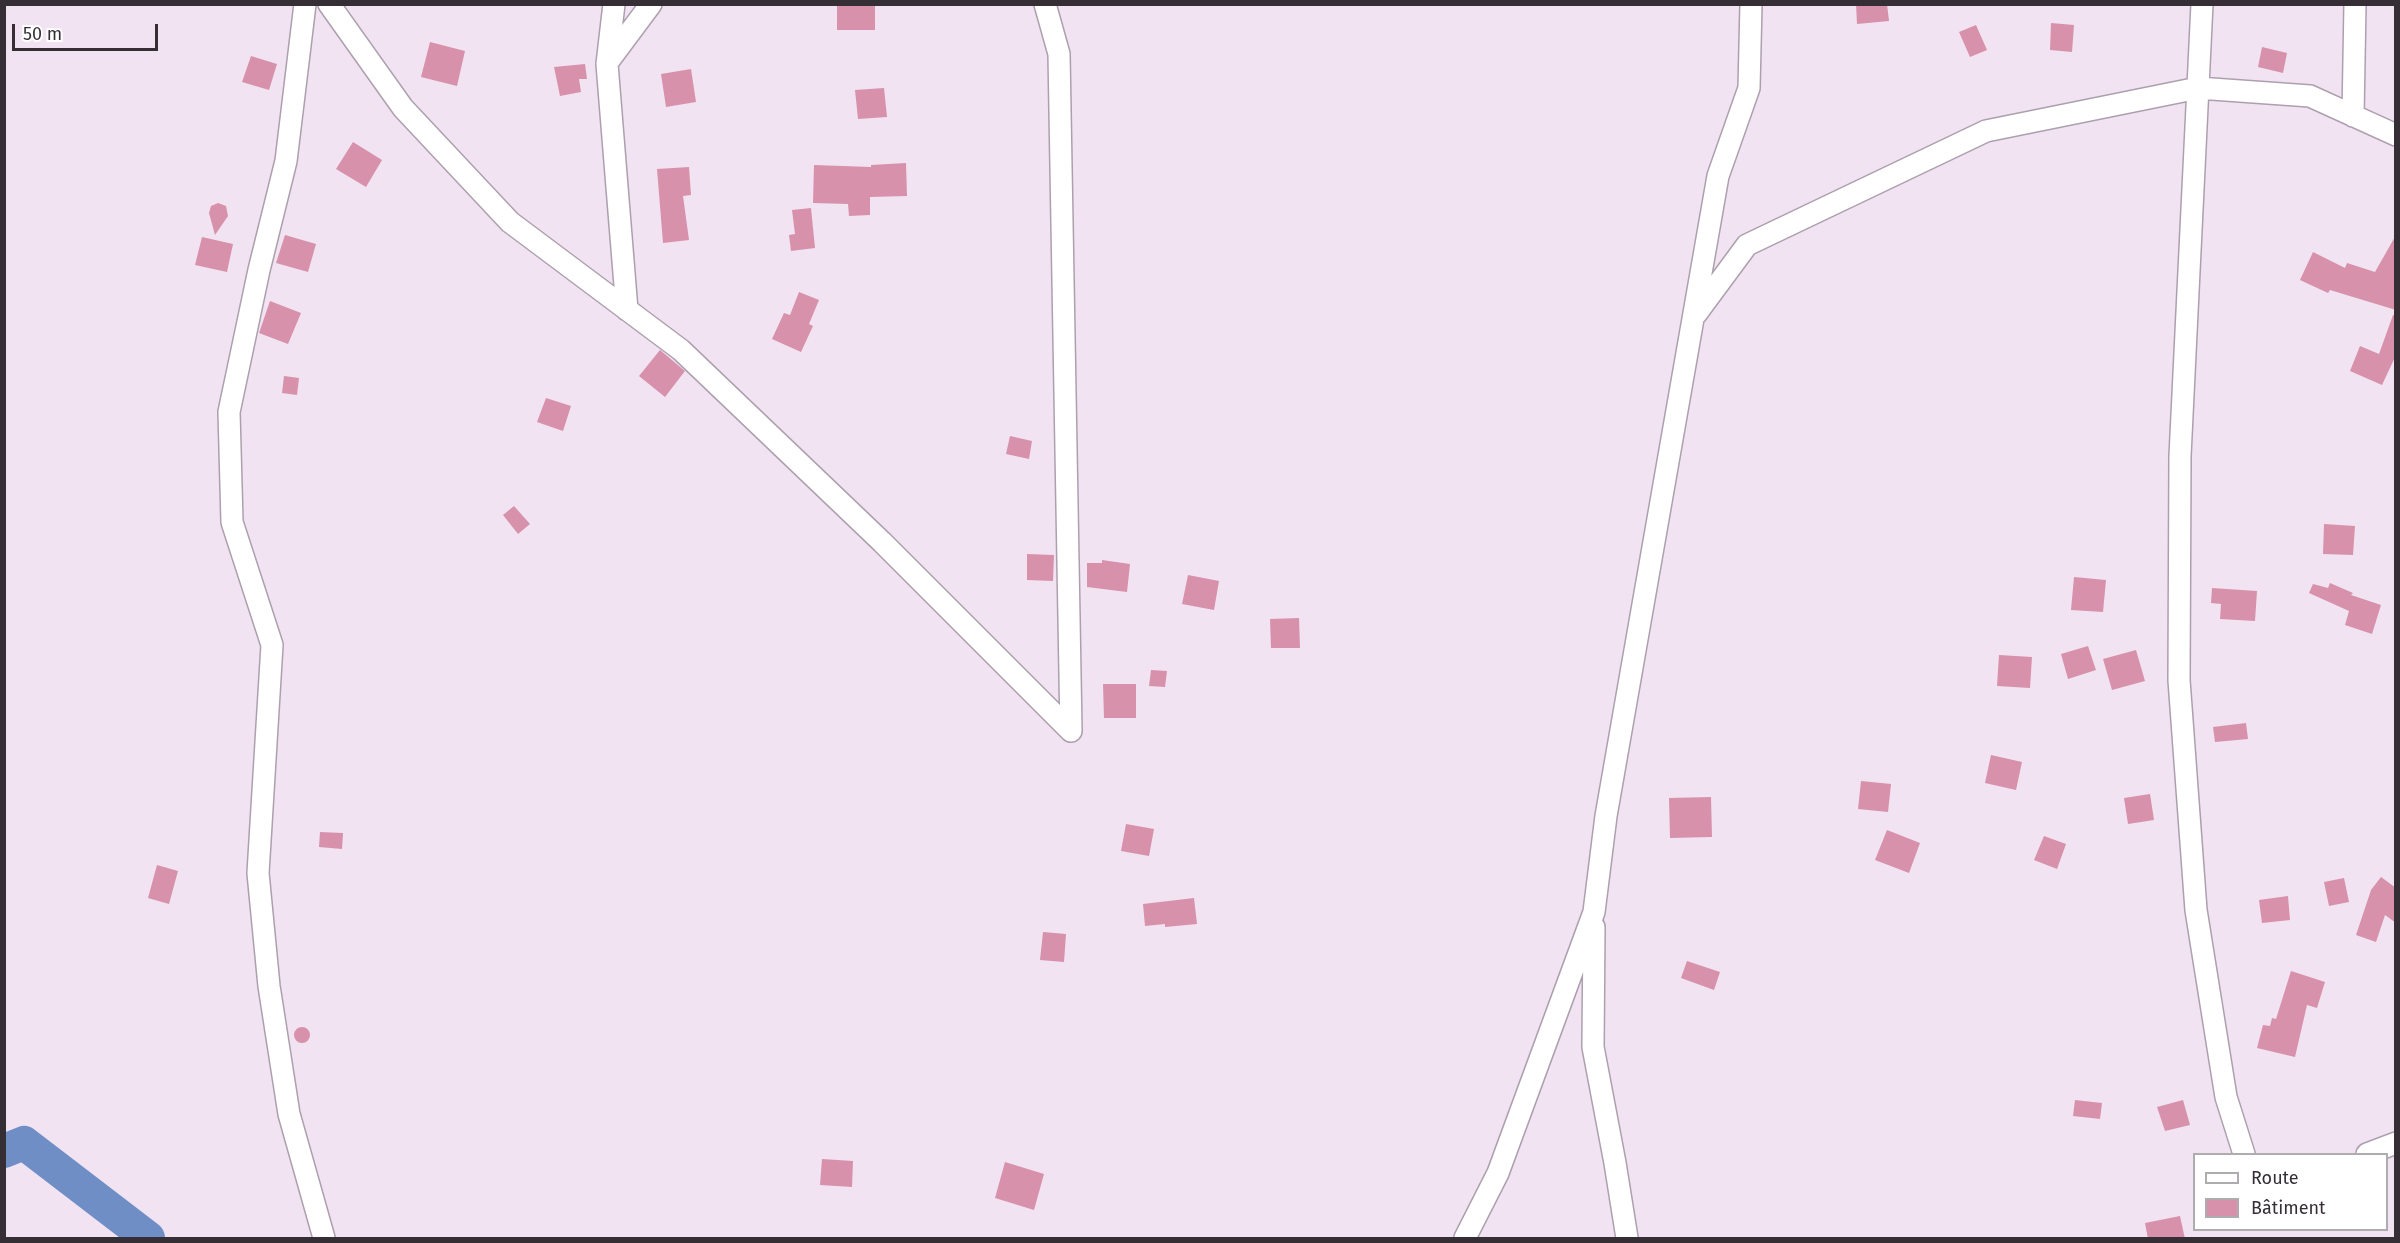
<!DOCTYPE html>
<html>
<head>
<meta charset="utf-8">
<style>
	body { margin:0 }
	#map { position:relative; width:2400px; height:1243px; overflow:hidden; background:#f1e3f2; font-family:"Fira Sans",sans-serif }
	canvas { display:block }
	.frame { position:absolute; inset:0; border:6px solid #352f35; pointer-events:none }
	.legend { position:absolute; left:2193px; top:1153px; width:195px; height:78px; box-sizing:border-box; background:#fff; border:2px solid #aeacae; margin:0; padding:8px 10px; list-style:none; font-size:18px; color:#352f35 }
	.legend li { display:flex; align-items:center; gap:12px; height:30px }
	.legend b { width:30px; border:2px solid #aeacae }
	.scale { position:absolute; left:12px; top:24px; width:146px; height:27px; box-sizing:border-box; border:3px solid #352f35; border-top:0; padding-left:8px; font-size:18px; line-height:21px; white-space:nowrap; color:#352f35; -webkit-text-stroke:4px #fff; paint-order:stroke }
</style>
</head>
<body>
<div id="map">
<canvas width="2400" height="1243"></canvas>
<div class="frame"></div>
<ul class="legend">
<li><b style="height:8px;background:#fff"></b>Route</li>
<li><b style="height:16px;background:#d791ab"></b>Bâtiment</li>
</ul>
<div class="scale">50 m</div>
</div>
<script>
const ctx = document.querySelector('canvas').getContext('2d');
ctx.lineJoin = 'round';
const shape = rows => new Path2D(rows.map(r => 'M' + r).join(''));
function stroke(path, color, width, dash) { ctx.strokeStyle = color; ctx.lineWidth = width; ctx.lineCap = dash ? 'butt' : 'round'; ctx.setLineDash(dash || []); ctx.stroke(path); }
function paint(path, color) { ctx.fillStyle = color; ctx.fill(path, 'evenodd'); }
stroke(shape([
	[4,1151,24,1143,148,1238]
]), '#708ec6', 34);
paint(shape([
	[837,4,875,4,875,30,837,30],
	[1856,4,1887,4,1889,21,1857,24],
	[2051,23,2074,25,2072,52,2050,50],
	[1976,25,1987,50,1970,57,1959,32],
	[430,42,465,51,457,86,421,77],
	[2262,47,2287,53,2283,73,2258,67],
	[251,56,277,64,269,90,242,82],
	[585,64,587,79,579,79,581,92,560,96,554,67],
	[691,69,696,102,666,107,661,74],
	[884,88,887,117,858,119,855,90],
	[353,142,382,160,366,187,336,169],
	[906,163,907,196,870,197,870,215,849,216,848,204,813,203,814,165,871,167,871,165],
	[689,167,691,195,683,196,689,240,663,243,657,169],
	[218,203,226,206,228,216,215,235,209,213,211,206],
	[811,208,815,248,791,251,789,235,795,234,792,210],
	[285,235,316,244,308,272,276,263],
	[2396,235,2396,310,2330,290,2328,293,2300,280,2313,252,2345,268,2347,263,2375,272],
	[202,237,233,244,227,272,195,265],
	[799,292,819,300,809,324,813,326,801,352,772,339,784,313,790,315],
	[270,301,301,313,288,344,259,333],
	[2393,315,2396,315,2396,355,2382,385,2350,371,2360,346,2379,354],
	[660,350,685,371,665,397,639,376],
	[284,376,299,378,297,395,282,393],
	[546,398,571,406,563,431,537,422],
	[1010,436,1032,441,1029,459,1006,454],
	[514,506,530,524,518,534,503,515],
	[2324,524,2355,526,2353,555,2323,554],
	[1027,554,1054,555,1053,581,1027,580],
	[1102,560,1130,564,1127,592,1087,587,1087,563,1102,563],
	[1188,575,1219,581,1214,610,1182,604],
	[2074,577,2106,580,2103,612,2071,610],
	[2330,583,2353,593,2351,595,2381,605,2372,634,2345,625,2349,611,2309,593,2313,584,2328,588],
	[2212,588,2257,591,2255,621,2220,619,2221,604,2211,603],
	[1299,618,1300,648,1271,648,1270,619],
	[2088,646,2096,670,2068,679,2061,654],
	[2136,650,2145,681,2112,690,2103,659],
	[1999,655,2032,657,2030,688,1997,686],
	[1151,670,1167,671,1165,687,1149,686],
	[1103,684,1136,684,1136,718,1104,718],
	[2246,723,2248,739,2215,742,2213,727],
	[1991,755,2022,762,2016,790,1985,783],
	[1861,781,1891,784,1888,812,1858,809],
	[2150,794,2154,820,2128,824,2124,798],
	[1711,797,1712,837,1670,838,1669,798],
	[1126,824,1154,829,1149,856,1121,851],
	[1887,830,1920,843,1909,873,1875,860],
	[320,832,343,833,342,849,319,847],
	[2044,836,2066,844,2057,869,2034,860],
	[157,865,178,871,169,904,148,898],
	[2381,877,2396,888,2396,923,2385,915,2376,942,2356,935,2371,890],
	[2344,878,2349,902,2329,906,2324,882],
	[2288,896,2290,920,2262,923,2259,900],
	[1194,898,1197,924,1165,927,1165,924,1145,926,1143,904],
	[1043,932,1066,934,1064,962,1040,960],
	[1687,961,1720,972,1714,990,1681,978],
	[2291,971,2325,982,2317,1008,2307,1005,2295,1057,2257,1048,2263,1025,2270,1026,2272,1018,2276,1019],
	'294 1035a8 8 0 1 1 16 0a8 8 0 1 1-16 0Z',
	[2075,1100,2102,1103,2100,1119,2073,1116],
	[2183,1100,2190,1125,2165,1131,2157,1107],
	[822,1159,853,1161,852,1187,820,1185],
	[1005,1162,1044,1174,1034,1210,995,1198],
	[2180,1216,2185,1239,2148,1239,2145,1223]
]), '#d791ab');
const minor = shape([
	[305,4,286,161,259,270,229,412,232,522,272,645,258,873,269,986,289,1114,324,1238],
	[329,4,403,108,510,222,681,350,882,542,1071,731],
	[614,4,607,64,627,310],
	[1045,4,1059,54,1071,731],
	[2202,4,2180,456,2179,680,2196,910,2226,1097,2244,1154],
	[607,63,651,4],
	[2353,116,2355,4],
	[1696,314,1747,245,1986,131,2198,88,2310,96,2396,135],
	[1594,927,1593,1047,1615,1163,1627,1238],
	[2367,1154,2396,1143],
	[1465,1238,1498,1173,1594,912,1606,816,1718,176,1749,88,1751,4]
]);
stroke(minor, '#ada0ae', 24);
stroke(minor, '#fff', 21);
</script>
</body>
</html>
